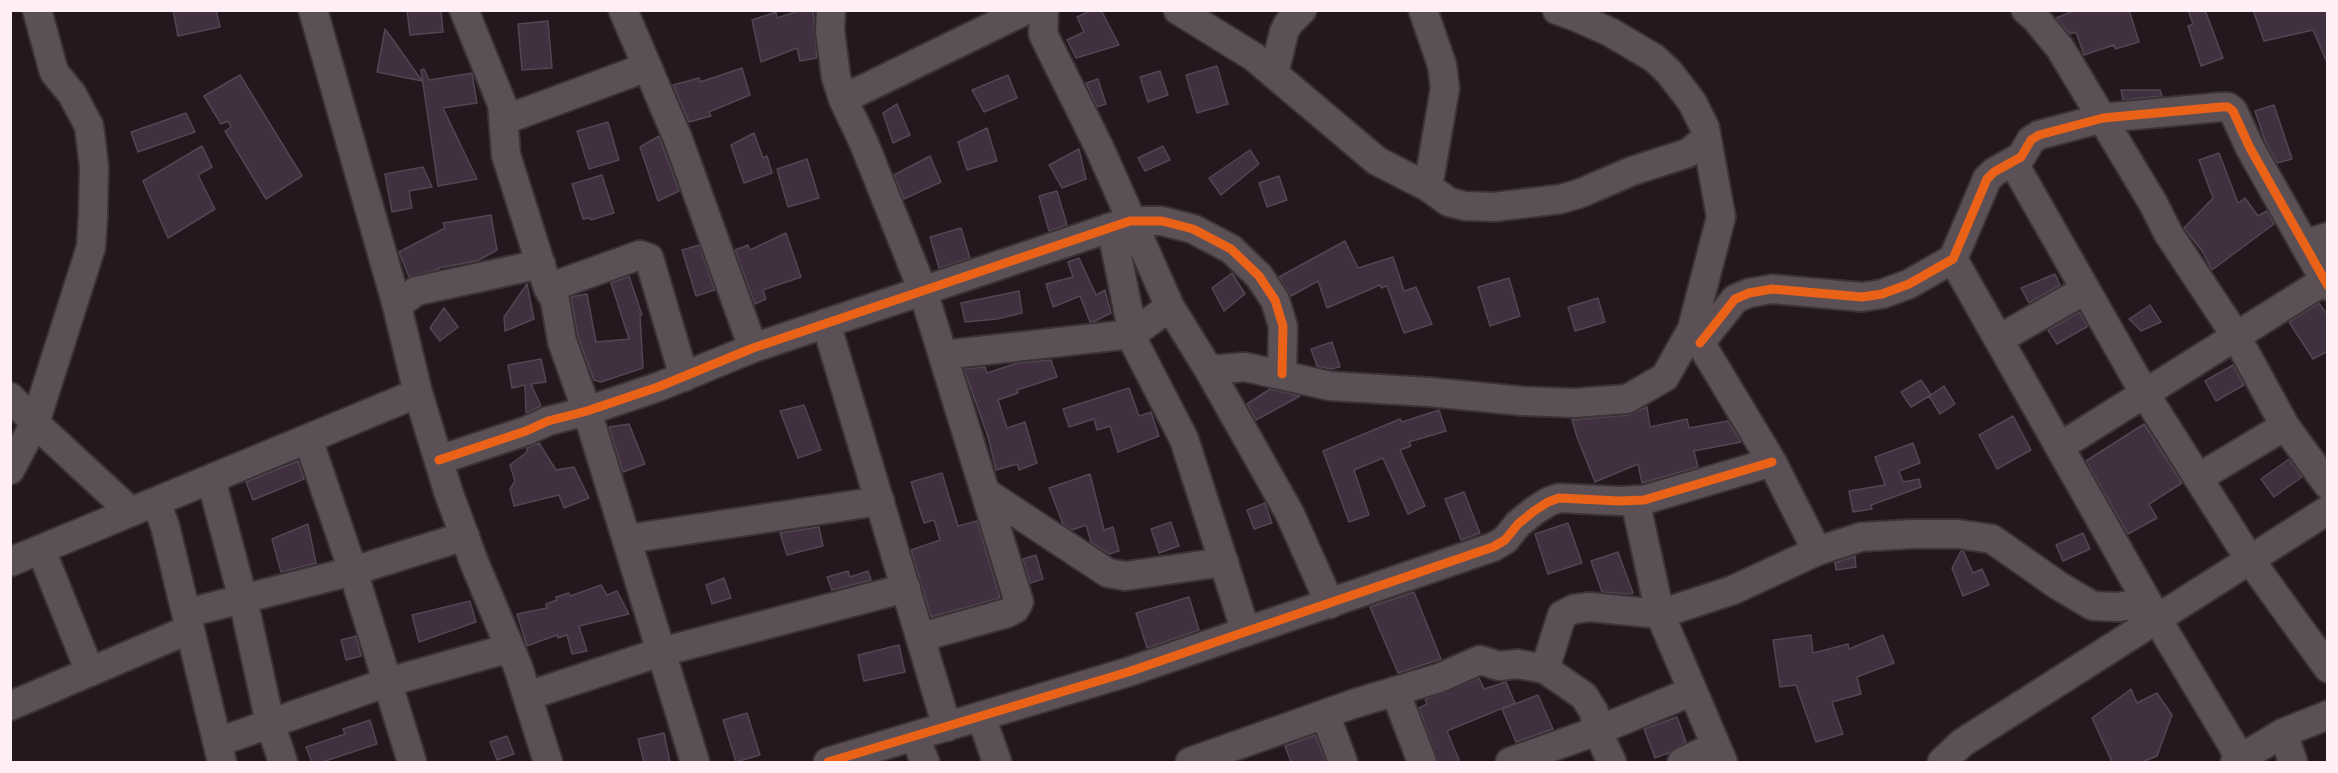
<!DOCTYPE html>
<html>
<head>
<meta charset="utf-8">
<style>
	body { margin:0 }
	#map { position:relative; width:2338px; height:773px; overflow:hidden; background:#24171e; font-family:Rubik,sans-serif }
	canvas { display:block }
	.frame { position:absolute; inset:0; border:12px solid #ffeef6; pointer-events:none }
</style>
</head>
<body>
<div id="map">
<canvas width="2338" height="773"></canvas>
<div class="frame"></div>
</div>
<script>
const ctx = document.querySelector('canvas').getContext('2d');
ctx.lineJoin = 'round';
function paint(path, color) { ctx.fillStyle = color; ctx.fill(path, 'evenodd'); }
const shape = rows => new Path2D(rows.map(r => 'M' + r).join(''));
function stroke(path, color, width, dash) { ctx.strokeStyle = color; ctx.lineWidth = width; ctx.lineCap = dash ? 'butt' : 'round'; ctx.setLineDash(dash || []); ctx.stroke(path); }
const building = shape([
	[173,10,216,10,220,27,178,36,173,10],
	[407,10,441,10,443,32,410,35,407,10],
	[801,10,813,10,817,58,800,61,797,48,761,62,752,20,776,12,777,18,801,10],
	[1092,10,1101,10,1119,45,1076,58,1067,40,1084,32,1077,17,1092,10],
	[2076,10,2129,10,2139,42,2115,49,2114,45,2084,55,2076,32,2070,34,2056,18,2076,10],
	[2188,10,2205,10,2223,58,2201,66,2188,26,2193,24,2188,10],
	[2253,10,2328,10,2328,65,2313,30,2264,41,2253,10],
	[548,21,552,68,522,70,518,24,548,21],
	[385,29,396,44,422,81,377,72,385,29],
	[1217,66,1228,104,1197,113,1186,75,1217,66],
	[742,68,750,95,709,112,711,116,689,122,673,85,699,78,700,82,742,68],
	[424,69,429,80,472,73,477,103,443,108,477,179,438,186,421,70,424,69],
	[1160,71,1168,95,1148,102,1140,77,1160,71],
	[240,75,302,176,266,199,225,131,231,127,228,121,221,124,204,96,240,75],
	[1008,75,1017,98,984,112,972,90,1008,75],
	[1098,79,1106,104,1097,107,1086,83,1098,79],
	[2121,90,2160,90,2162,96,2123,100,2121,90],
	[897,104,910,135,893,143,883,113,897,104],
	[2274,105,2292,159,2277,163,2265,141,2255,111,2274,105],
	[186,113,195,132,138,152,131,132,186,113],
	[608,122,619,160,589,169,577,131,608,122],
	[987,128,997,161,967,170,958,142,987,128],
	[754,133,763,158,767,156,772,173,744,183,731,145,754,133],
	[659,136,679,191,658,201,640,147,659,136],
	[202,146,212,167,198,175,215,209,168,238,143,181,202,146],
	[1163,146,1170,160,1145,171,1138,158,1163,146],
	[1079,149,1086,179,1062,188,1049,165,1079,149],
	[1250,150,1259,164,1221,195,1209,178,1250,150],
	[2219,153,2238,203,2245,198,2258,216,2267,211,2274,224,2212,270,2202,251,2184,228,2213,198,2199,160,2219,153],
	[930,156,941,182,904,199,894,175,930,156],
	[807,159,819,198,788,207,777,169,807,159],
	[423,167,432,187,409,191,412,208,392,212,385,174,423,167],
	[602,175,614,213,591,220,590,218,583,219,572,184,602,175],
	[1279,176,1287,200,1267,207,1259,183,1279,176],
	[1057,191,1067,225,1049,231,1039,196,1057,191],
	[491,215,497,250,477,261,438,268,439,269,409,277,399,252,445,228,443,223,491,215],
	[961,228,970,258,939,268,930,237,961,228],
	[786,233,801,277,763,290,766,299,755,304,735,250,748,245,750,250,786,233],
	[1345,241,1358,268,1393,257,1404,291,1416,287,1432,324,1404,333,1387,286,1381,288,1380,285,1327,308,1318,281,1291,296,1279,277,1345,241],
	[699,245,715,290,696,296,682,250,699,245],
	[1079,258,1096,295,1105,290,1111,313,1093,322,1090,322,1080,296,1053,307,1046,284,1073,277,1068,262,1079,258],
	[1232,273,1245,294,1224,311,1212,288,1232,273],
	[2055,274,2060,285,2029,303,2021,288,2055,274],
	[629,276,642,315,640,315,643,368,601,382,594,380,578,337,571,297,587,294,596,342,629,339,611,283,629,276],
	[1509,278,1520,316,1490,326,1478,287,1509,278],
	[527,284,534,319,505,331,504,317,527,284],
	[1019,291,1022,313,997,319,965,322,961,303,1019,291],
	[1598,298,1605,322,1575,331,1568,307,1598,298],
	[2319,303,2328,316,2328,351,2313,359,2289,322,2319,303],
	[2150,305,2161,322,2141,331,2129,319,2150,305],
	[444,308,458,327,440,341,430,328,444,308],
	[2079,312,2088,326,2057,344,2048,330,2079,312],
	[1332,342,1340,367,1331,369,1317,366,1311,349,1332,342],
	[541,359,546,382,531,384,541,406,526,413,525,385,512,388,508,365,541,359],
	[1051,360,1057,377,1017,390,1018,393,998,400,1007,428,1025,422,1037,463,1019,470,1017,464,996,470,988,437,964,369,985,367,987,373,1017,363,1051,360],
	[2233,365,2244,385,2216,401,2205,381,2233,365],
	[1921,380,1931,395,1911,407,1901,392,1921,380],
	[1944,386,1955,404,1940,414,1929,396,1944,386],
	[1129,388,1139,416,1151,412,1159,436,1118,452,1110,426,1097,430,1094,419,1069,427,1063,409,1129,388],
	[1270,389,1300,396,1256,420,1247,404,1270,389],
	[804,405,821,450,798,458,780,411,804,405],
	[1647,407,1650,427,1687,419,1689,428,1728,421,1741,442,1694,451,1698,467,1642,483,1638,464,1595,482,1577,437,1572,420,1628,415,1647,407],
	[1439,410,1446,431,1409,442,1411,446,1400,450,1425,506,1408,514,1383,458,1354,470,1369,515,1349,522,1323,451,1400,419,1402,422,1439,410],
	[2013,416,2031,450,1997,469,1979,435,2013,416],
	[629,424,645,464,623,472,609,427,629,424],
	[2144,424,2182,483,2149,504,2157,518,2128,534,2086,461,2144,424],
	[539,443,556,470,574,467,589,498,564,508,559,495,514,506,510,489,515,481,510,465,527,452,527,448,539,443],
	[1913,443,1920,463,1899,471,1903,482,1919,479,1921,487,1871,505,1872,509,1853,512,1849,491,1885,485,1875,457,1913,443],
	[2289,459,2302,477,2274,497,2261,479,2289,459],
	[298,461,304,479,253,500,246,482,298,461],
	[942,473,958,526,977,521,1000,598,931,617,911,550,940,540,934,520,924,523,911,482,942,473],
	[1090,474,1104,530,1113,527,1119,551,1109,554,1091,542,1086,525,1072,530,1063,524,1049,488,1090,474],
	[1464,492,1480,533,1461,540,1445,499,1464,492],
	[1265,503,1272,523,1254,529,1247,510,1265,503],
	[1171,522,1179,546,1159,553,1151,529,1171,522],
	[1568,523,1582,563,1548,574,1535,534,1568,523],
	[308,524,316,563,281,572,272,539,308,524],
	[819,527,823,546,787,555,780,533,819,527],
	[2083,533,2090,549,2063,561,2056,545,2083,533],
	[1961,551,1964,552,1973,573,1982,569,1989,585,1963,596,1952,568,1961,551],
	[1618,552,1633,593,1629,594,1602,592,1591,561,1618,552],
	[1036,555,1043,579,1030,583,1023,559,1036,555],
	[1855,556,1856,567,1836,570,1835,563,1855,556],
	[848,571,850,577,868,571,871,580,832,590,827,577,848,571],
	[724,578,731,598,712,604,706,585,724,578],
	[601,585,607,595,617,591,629,614,579,626,587,651,572,654,567,635,558,638,557,635,527,646,517,614,547,608,546,604,557,600,556,597,569,593,570,596,601,585],
	[1414,592,1441,659,1398,673,1370,607,1414,592],
	[1189,597,1199,630,1147,648,1136,613,1189,597],
	[470,601,476,622,419,642,412,615,470,601],
	[1811,635,1813,653,1848,644,1849,649,1883,635,1894,663,1857,677,1861,694,1832,702,1843,734,1816,742,1796,685,1780,687,1773,640,1811,635],
	[356,636,361,656,346,660,341,640,356,636],
	[899,645,905,672,864,681,858,655,899,645],
	[1479,678,1484,689,1506,682,1515,703,1447,731,1460,762,1438,762,1419,708,1427,704,1425,699,1479,678],
	[2131,689,2137,703,2157,693,2172,715,2157,756,2142,762,2112,762,2092,718,2131,689],
	[1538,695,1553,729,1516,742,1502,709,1538,695],
	[747,713,760,755,736,762,723,720,747,713],
	[1677,717,1686,742,1668,753,1655,758,1644,729,1677,717],
	[370,720,377,744,322,762,312,762,306,747,345,734,343,729,370,720],
	[664,733,670,762,644,762,638,739,664,733],
	[1315,735,1326,762,1291,762,1285,746,1315,735],
	[507,736,514,754,497,760,490,742,507,736]
]);
paint(building, '#413140');
stroke(building, '#514750', 1.5);
const minor = shape([
	[313,10,397,306,418,393,448,491,474,562,518,667,548,762],
	[464,10,502,104,506,155,548,288,555,300,562,341,587,411,695,762],
	[623,10,678,139,753,348],
	[831,10,830,31,836,77,843,99,863,141,923,291,1019,602,1015,609,1007,613,921,637],
	[1044,10,1043,34,1099,147,1170,307,1209,370,1290,514,1330,604],
	[1178,10,1254,57,1377,161,1428,187,1449,202,1465,206,1494,207,1561,199,1581,193,1632,171,1688,153,1706,139],
	[1423,10,1442,65,1445,88,1428,187],
	[2026,10,2037,20,2060,48,2153,203,2168,233,2236,336,2285,426,2328,485],
	[1274,74,1284,32,1288,24,1302,10],
	[843,99,1026,10],
	[504,120,647,67],
	[2013,162,2145,394,2250,560,2328,668],
	[1108,228,1114,241,1135,344,1184,439,1246,632],
	[2304,244,2328,237],
	[1953,259,2157,619,2241,759],
	[548,288,640,255,649,258,684,377],
	[397,306,416,291,541,264],
	[826,323,947,727],
	[1692,329,1772,462,1817,551],
	[1999,339,2085,290],
	[1700,343,1735,299,1749,293,1772,289,1862,297,1882,294,1909,284,1953,259,1987,179,1994,172,2021,157,2031,140,2039,135,2103,118,2221,107,2228,107,2233,111,2250,148,2328,286],
	[943,355,1132,334,1170,307],
	[1209,370,1245,367,1330,386,1429,392,1522,401,1574,403,1627,399,1665,377,1692,329,1721,217,1705,128,1692,102,1669,72,1654,58,1610,32,1574,16,1557,10],
	[10,397,35,423,131,512],
	[308,439,353,571,412,762],
	[2061,446,2324,281],
	[439,460,526,431,548,421,587,411,658,387,753,348,1130,221,1162,221,1193,229,1231,249,1259,276,1275,300,1283,326,1282,374],
	[10,470,35,423,91,247,93,216,94,166,89,126,72,94,54,72,37,10],
	[2198,478,2285,426],
	[211,479,243,599,270,723,283,762],
	[985,492,1108,573,1125,576,1224,562],
	[1635,500,1660,614,1723,762],
	[156,502,165,526,222,762],
	[627,539,880,501],
	[41,550,90,672],
	[10,562,418,393],
	[187,613,353,571,465,536],
	[1545,669,1562,615,1574,609,1590,607,1660,614,1733,590,1817,551,1861,537,1913,534,1958,534,1992,539,2059,586,2093,606,2117,607,2148,603],
	[1395,691,1422,762],
	[527,696,661,652,906,588],
	[10,706,190,629],
	[1325,714,1343,762],
	[981,716,997,762],
	[2283,733,2293,762],
	[915,737,925,762],
	[218,742,388,682,510,648],
	[828,762,1128,672,1493,547,1505,540,1518,524,1534,511,1548,502,1559,498,1619,501,1644,500,1772,462],
	[1190,762,1353,704,1439,678,1480,660,1499,666,1518,664,1545,669,1584,696,1594,712,1597,731,1612,762],
	[1510,762,1597,731,1693,691],
	[1682,762,1716,746],
	[1942,762,1962,743,2328,510],
	[2235,762,2283,733,2328,715]
]);
stroke(minor, '#3b3236', 32);
stroke(minor, '#5b5056', 28);
stroke(shape([
	[1700,343,1735,299,1749,293,1772,289,1862,297,1882,294,1909,284,1953,259,1987,179,1994,172,2021,157,2031,140,2039,135,2103,118,2221,107,2228,107,2233,111,2250,148,2328,286],
	[439,460,526,431,548,421,587,411,658,387,753,348,1130,221,1162,221,1193,229,1231,249,1259,276,1275,300,1283,326,1282,374],
	[828,762,1128,672,1493,547,1505,540,1518,524,1534,511,1548,502,1559,498,1619,501,1644,500,1772,462]
]), '#ea6118', 9);
</script>
</body>
</html>
